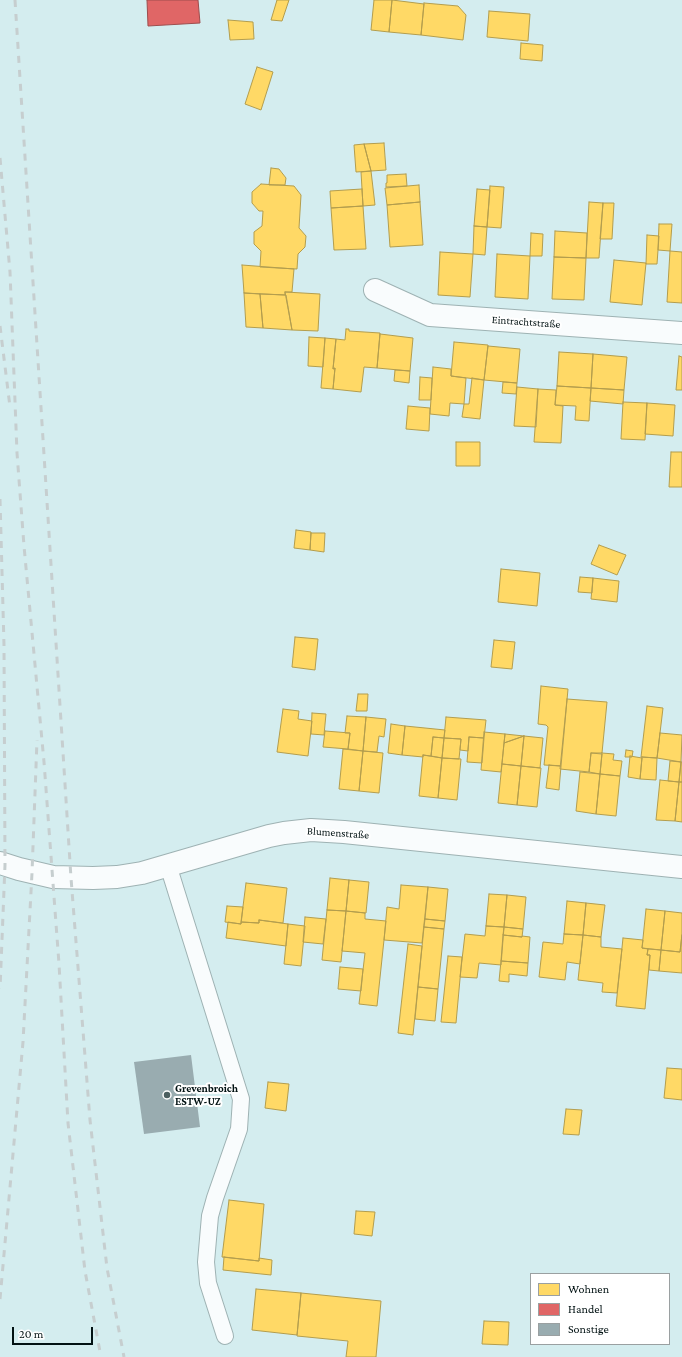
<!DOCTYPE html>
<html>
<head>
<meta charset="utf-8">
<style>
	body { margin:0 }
	#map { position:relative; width:682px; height:1357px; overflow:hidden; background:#d4edef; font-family:"Crimson Pro",serif }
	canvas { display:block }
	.legend { position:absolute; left:530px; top:1273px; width:140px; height:72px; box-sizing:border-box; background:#fff; border:1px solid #9aa0a1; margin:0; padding:5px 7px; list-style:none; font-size:12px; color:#021213 }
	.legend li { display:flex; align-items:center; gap:8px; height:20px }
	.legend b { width:20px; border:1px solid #9aa0a1 }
	.scale { position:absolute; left:12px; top:1327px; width:81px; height:18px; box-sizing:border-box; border:2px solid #021213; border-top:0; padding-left:5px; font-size:12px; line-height:14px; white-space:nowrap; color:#021213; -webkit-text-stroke:3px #fff; paint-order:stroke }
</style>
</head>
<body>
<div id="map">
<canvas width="682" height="1357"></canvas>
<ul class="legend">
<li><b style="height:11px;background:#ffd966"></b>Wohnen</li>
<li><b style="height:11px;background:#e06666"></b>Handel</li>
<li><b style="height:11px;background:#99acb0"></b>Sonstige</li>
</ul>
<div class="scale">20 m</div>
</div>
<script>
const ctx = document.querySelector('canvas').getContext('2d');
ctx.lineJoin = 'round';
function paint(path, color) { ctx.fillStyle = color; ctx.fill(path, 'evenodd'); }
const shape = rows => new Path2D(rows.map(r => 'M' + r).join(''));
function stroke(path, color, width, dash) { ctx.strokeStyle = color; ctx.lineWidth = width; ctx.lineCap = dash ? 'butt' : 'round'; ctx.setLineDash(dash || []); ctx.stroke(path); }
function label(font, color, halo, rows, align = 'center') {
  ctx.font = font + ' "Crimson Pro",serif'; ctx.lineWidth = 4; ctx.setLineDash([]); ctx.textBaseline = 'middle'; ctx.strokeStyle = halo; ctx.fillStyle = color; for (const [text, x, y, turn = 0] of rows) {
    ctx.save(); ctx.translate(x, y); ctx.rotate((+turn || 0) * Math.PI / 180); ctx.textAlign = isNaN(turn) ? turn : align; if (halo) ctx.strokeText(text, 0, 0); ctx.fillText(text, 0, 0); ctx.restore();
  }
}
const homes = shape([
	[277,0,289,0,282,21,271,20,277,0],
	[374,0,392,0,389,32,371,30,374,0],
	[392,0,424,4,421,35,389,32,392,0],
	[424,3,458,6,466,15,463,40,421,35,424,3],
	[489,11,530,14,528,41,487,37,489,11],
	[228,20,253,22,254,39,230,40,228,20],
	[521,43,543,45,542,61,520,59,521,43],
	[257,67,273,72,261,110,245,104,257,67],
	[384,143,386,170,371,171,364,144,384,143],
	[364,144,371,171,356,172,354,145,364,144],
	[271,168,279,169,286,178,285,185,269,185,271,168],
	[371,171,375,205,363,206,361,172,371,171],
	[406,174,407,186,386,187,386,183,387,183,387,175,406,174],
	[261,184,294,186,301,195,299,228,306,236,305,247,298,254,297,269,260,267,261,251,254,244,254,232,262,226,263,211,259,211,252,203,252,192,261,184],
	[419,185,420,202,387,205,385,188,419,185],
	[490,186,504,187,501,228,487,227,490,186],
	[362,189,363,206,331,208,330,191,362,189],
	[477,189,490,190,487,227,474,226,477,189],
	[420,202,423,245,390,247,387,205,420,202],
	[589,202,603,203,599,258,586,258,589,202],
	[603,203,614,203,612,239,600,239,603,203],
	[363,206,366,249,334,250,331,208,363,206],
	[659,224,672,224,670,251,658,250,659,224],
	[474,226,487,227,485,255,473,254,474,226],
	[555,231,587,233,586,258,554,257,555,231],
	[531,233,543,234,542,256,530,256,531,233],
	[647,235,659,236,657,264,646,264,647,235],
	[670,251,682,252,682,303,667,302,670,251],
	[440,252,473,254,470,297,438,295,440,252],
	[497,254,530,256,528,299,495,297,497,254],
	[554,257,586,258,584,300,552,299,554,257],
	[614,260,646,263,642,305,610,302,614,260],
	[242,265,294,269,292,292,285,292,285,295,244,293,242,265],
	[285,292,320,294,318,331,292,330,285,292],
	[244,293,260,294,263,328,246,327,244,293],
	[260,294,286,295,292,330,263,328,260,294],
	[346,329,349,329,349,331,380,333,377,368,364,367,361,392,333,389,335,368,333,369,336,339,345,340,346,329],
	[380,334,413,338,410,371,377,368,380,334],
	[309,337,325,338,323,367,308,366,309,337],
	[325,338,336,339,333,369,335,368,333,389,321,388,325,338],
	[454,342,488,345,484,380,451,376,454,342],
	[488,346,520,349,517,383,484,380,488,346],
	[559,352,593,354,591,388,557,386,559,352],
	[593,354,627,357,624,390,591,388,593,354],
	[679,356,682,357,682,390,676,390,679,356],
	[433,367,451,369,451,376,466,378,464,404,450,403,449,416,430,414,433,367],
	[395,370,410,371,409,383,394,381,395,370],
	[420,377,432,378,431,400,419,400,420,377],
	[472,378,484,380,480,419,462,417,464,404,469,404,472,378],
	[503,382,517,383,516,394,502,393,503,382],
	[557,386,591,388,589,421,575,420,576,406,555,405,557,386],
	[517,387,538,389,536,427,514,426,517,387],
	[591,388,624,390,623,404,590,401,591,388],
	[538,389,556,390,555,405,563,406,561,443,534,442,538,389],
	[623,402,647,403,645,440,621,439,623,402],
	[647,403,675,405,673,436,645,434,647,403],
	[408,406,430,408,429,431,406,429,408,406],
	[456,442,480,442,480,466,456,466,456,442],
	[671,452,682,452,682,487,669,487,671,452],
	[296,530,311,532,310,550,294,548,296,530],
	[311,533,325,533,324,552,310,550,311,533],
	[599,545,626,555,617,575,591,564,599,545],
	[501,569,540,573,537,606,498,602,501,569],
	[580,577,593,578,592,593,578,592,580,577],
	[593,578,619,581,617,602,591,599,593,578],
	[295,637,318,639,315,670,292,667,295,637],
	[494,640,515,642,512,669,491,667,494,640],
	[541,686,568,689,561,766,544,765,548,727,546,725,538,724,541,686],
	[358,694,368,694,367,711,356,711,358,694],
	[567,699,607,702,602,753,591,753,589,772,560,769,567,699],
	[647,706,663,708,657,758,641,757,647,706],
	[283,709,299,711,298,719,312,721,308,756,277,752,283,709],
	[312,713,326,714,324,735,311,734,312,713],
	[347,716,366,717,363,751,348,749,350,733,345,733,347,716],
	[366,717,386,719,384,737,379,736,377,752,363,751,366,717],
	[446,717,486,720,484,738,469,737,468,751,460,750,461,739,444,738,446,717],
	[391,724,405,726,402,755,388,753,391,724],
	[405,726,445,730,444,738,433,737,431,756,423,755,423,757,402,755,405,726],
	[325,731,350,733,348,749,323,747,325,731],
	[484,732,505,734,501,772,481,770,484,732],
	[660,733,682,735,681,762,657,758,660,733],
	[505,734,524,736,504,743,505,734],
	[524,736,543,738,540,768,521,766,524,736],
	[524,736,521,766,502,764,504,743,524,736],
	[433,737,444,738,442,758,431,756,433,737],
	[469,737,484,738,482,763,467,762,469,737],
	[444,738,461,739,459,759,442,758,444,738],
	[343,749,363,751,359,791,339,789,343,749],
	[626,750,633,751,632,757,625,757,626,750],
	[363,751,383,753,379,793,359,791,363,751],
	[591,753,602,754,600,774,589,772,591,753],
	[602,753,614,754,613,760,622,761,620,776,600,774,602,753],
	[423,755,442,758,438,798,419,796,423,755],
	[630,756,642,758,640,779,628,777,630,756],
	[642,757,657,758,656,780,640,779,642,757],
	[442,758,461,759,457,800,438,798,442,758],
	[670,761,681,762,679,782,668,781,670,761],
	[681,762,682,762,682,782,679,782,681,762],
	[502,764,521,766,517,805,498,803,502,764],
	[549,765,561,766,559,790,546,788,549,765],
	[521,766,541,768,537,807,517,805,521,766],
	[580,772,600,774,596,814,576,811,580,772],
	[600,774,620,776,616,816,596,814,600,774],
	[660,780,679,782,675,821,656,820,660,780],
	[679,782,682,782,682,822,675,821,679,782],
	[330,878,349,880,346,911,327,910,330,878],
	[349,880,369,882,366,913,346,911,349,880],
	[246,883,287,888,283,923,259,920,259,923,241,922,246,883],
	[401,885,428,887,422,943,384,940,387,907,399,909,401,885],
	[428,887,448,889,445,921,425,919,428,887],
	[489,894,507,895,504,927,486,926,489,894],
	[507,895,526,897,523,929,504,927,507,895],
	[567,901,586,903,583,935,564,934,567,901],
	[586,903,605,905,601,937,583,935,586,903],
	[227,906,243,907,241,924,225,922,227,906],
	[646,909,665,911,661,950,642,948,646,909],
	[327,910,346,911,341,962,322,960,327,910],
	[346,911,365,913,365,919,386,921,377,1006,359,1004,365,953,342,951,346,911],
	[665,911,682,913,682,934,680,952,661,950,665,911],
	[305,917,326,919,323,944,303,942,305,917],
	[425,919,445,921,444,929,424,927,425,919],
	[259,920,288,924,286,946,226,938,228,922,241,924,241,922,259,923,259,920],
	[288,924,305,926,301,966,284,964,288,924],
	[486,926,504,927,501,965,479,963,477,978,460,977,465,934,485,936,486,926],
	[424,927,444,929,438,989,418,987,424,927],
	[504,927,523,929,522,937,503,935,504,927],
	[564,934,583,935,580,964,567,962,565,980,539,977,543,942,563,944,564,934],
	[503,935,522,937,522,936,530,937,528,963,501,961,503,935],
	[583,935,601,937,601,947,622,949,617,993,602,992,603,983,578,980,583,935],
	[682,935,682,973,659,971,661,950,680,952,682,935],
	[623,938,643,940,642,948,648,949,647,955,650,955,645,1009,616,1006,623,938],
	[408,944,422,946,413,1035,398,1033,408,944],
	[648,949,661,950,659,971,649,970,650,955,647,955,648,949],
	[448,956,462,957,456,1023,441,1022,448,956],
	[501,961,528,963,527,976,509,974,509,982,499,981,501,961],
	[340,967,363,969,361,991,338,989,340,967],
	[418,987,438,989,435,1021,415,1019,418,987],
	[667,1068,682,1069,682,1100,664,1098,667,1068],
	[268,1082,289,1084,286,1111,265,1108,268,1082],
	[566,1109,582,1110,579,1135,563,1134,566,1109],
	[229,1200,264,1204,259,1261,222,1257,229,1200],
	[356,1211,375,1212,372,1236,354,1234,356,1211],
	[224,1257,259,1261,259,1258,272,1260,271,1275,223,1270,224,1257],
	[256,1289,301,1293,297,1335,252,1330,256,1289],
	[301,1293,381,1301,376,1357,346,1357,348,1341,297,1336,301,1293],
	[484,1321,509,1322,508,1345,482,1344,484,1321]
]);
paint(homes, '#ffd966');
stroke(homes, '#b39d4d', 1);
const shops = shape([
	[147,0,198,0,200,23,148,26,147,0]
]);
paint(shops, '#e06666');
stroke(shops, '#9d4d4d', 1);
paint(shape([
	[191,1055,200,1127,144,1134,134,1062]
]), '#99acb0');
const service = shape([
	[168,865,241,1099,239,1129,215,1198,210,1216,206,1262,208,1283,225,1336]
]);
const minor = shape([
	[375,290,430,315,682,333],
	[0,863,19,869,53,877,93,878,117,877,142,873,269,836,284,833,311,830,344,832,682,867]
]);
stroke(service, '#9eb2b3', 18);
stroke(minor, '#9eb2b3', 24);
stroke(service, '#f9fcfd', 16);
stroke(minor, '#f9fcfd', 22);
stroke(shape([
	[15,0,71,878,90,1120,107,1268,124,1357],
	[0,158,10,272,17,453,24,546,44,762,59,964,68,1123,85,1271,101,1357],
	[0,326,10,407],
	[0,499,4,645,5,865,0,989],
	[0,1299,23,1042,32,873,37,740]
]), '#c6cecf', 3, [7, 7]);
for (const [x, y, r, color] of [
	[167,1095,4,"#4c5f60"]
]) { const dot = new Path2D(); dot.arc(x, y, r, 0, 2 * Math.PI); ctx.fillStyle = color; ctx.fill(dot); stroke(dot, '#fff', 1.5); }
label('11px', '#021213', '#fff', [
	["Eintrachtstraße",526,322,4],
	["Blumenstraße",338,833,4]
]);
label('bold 11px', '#021213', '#fff', [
	["Grevenbroich",175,1089],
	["ESTW-UZ",175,1102]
], 'left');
</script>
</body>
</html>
